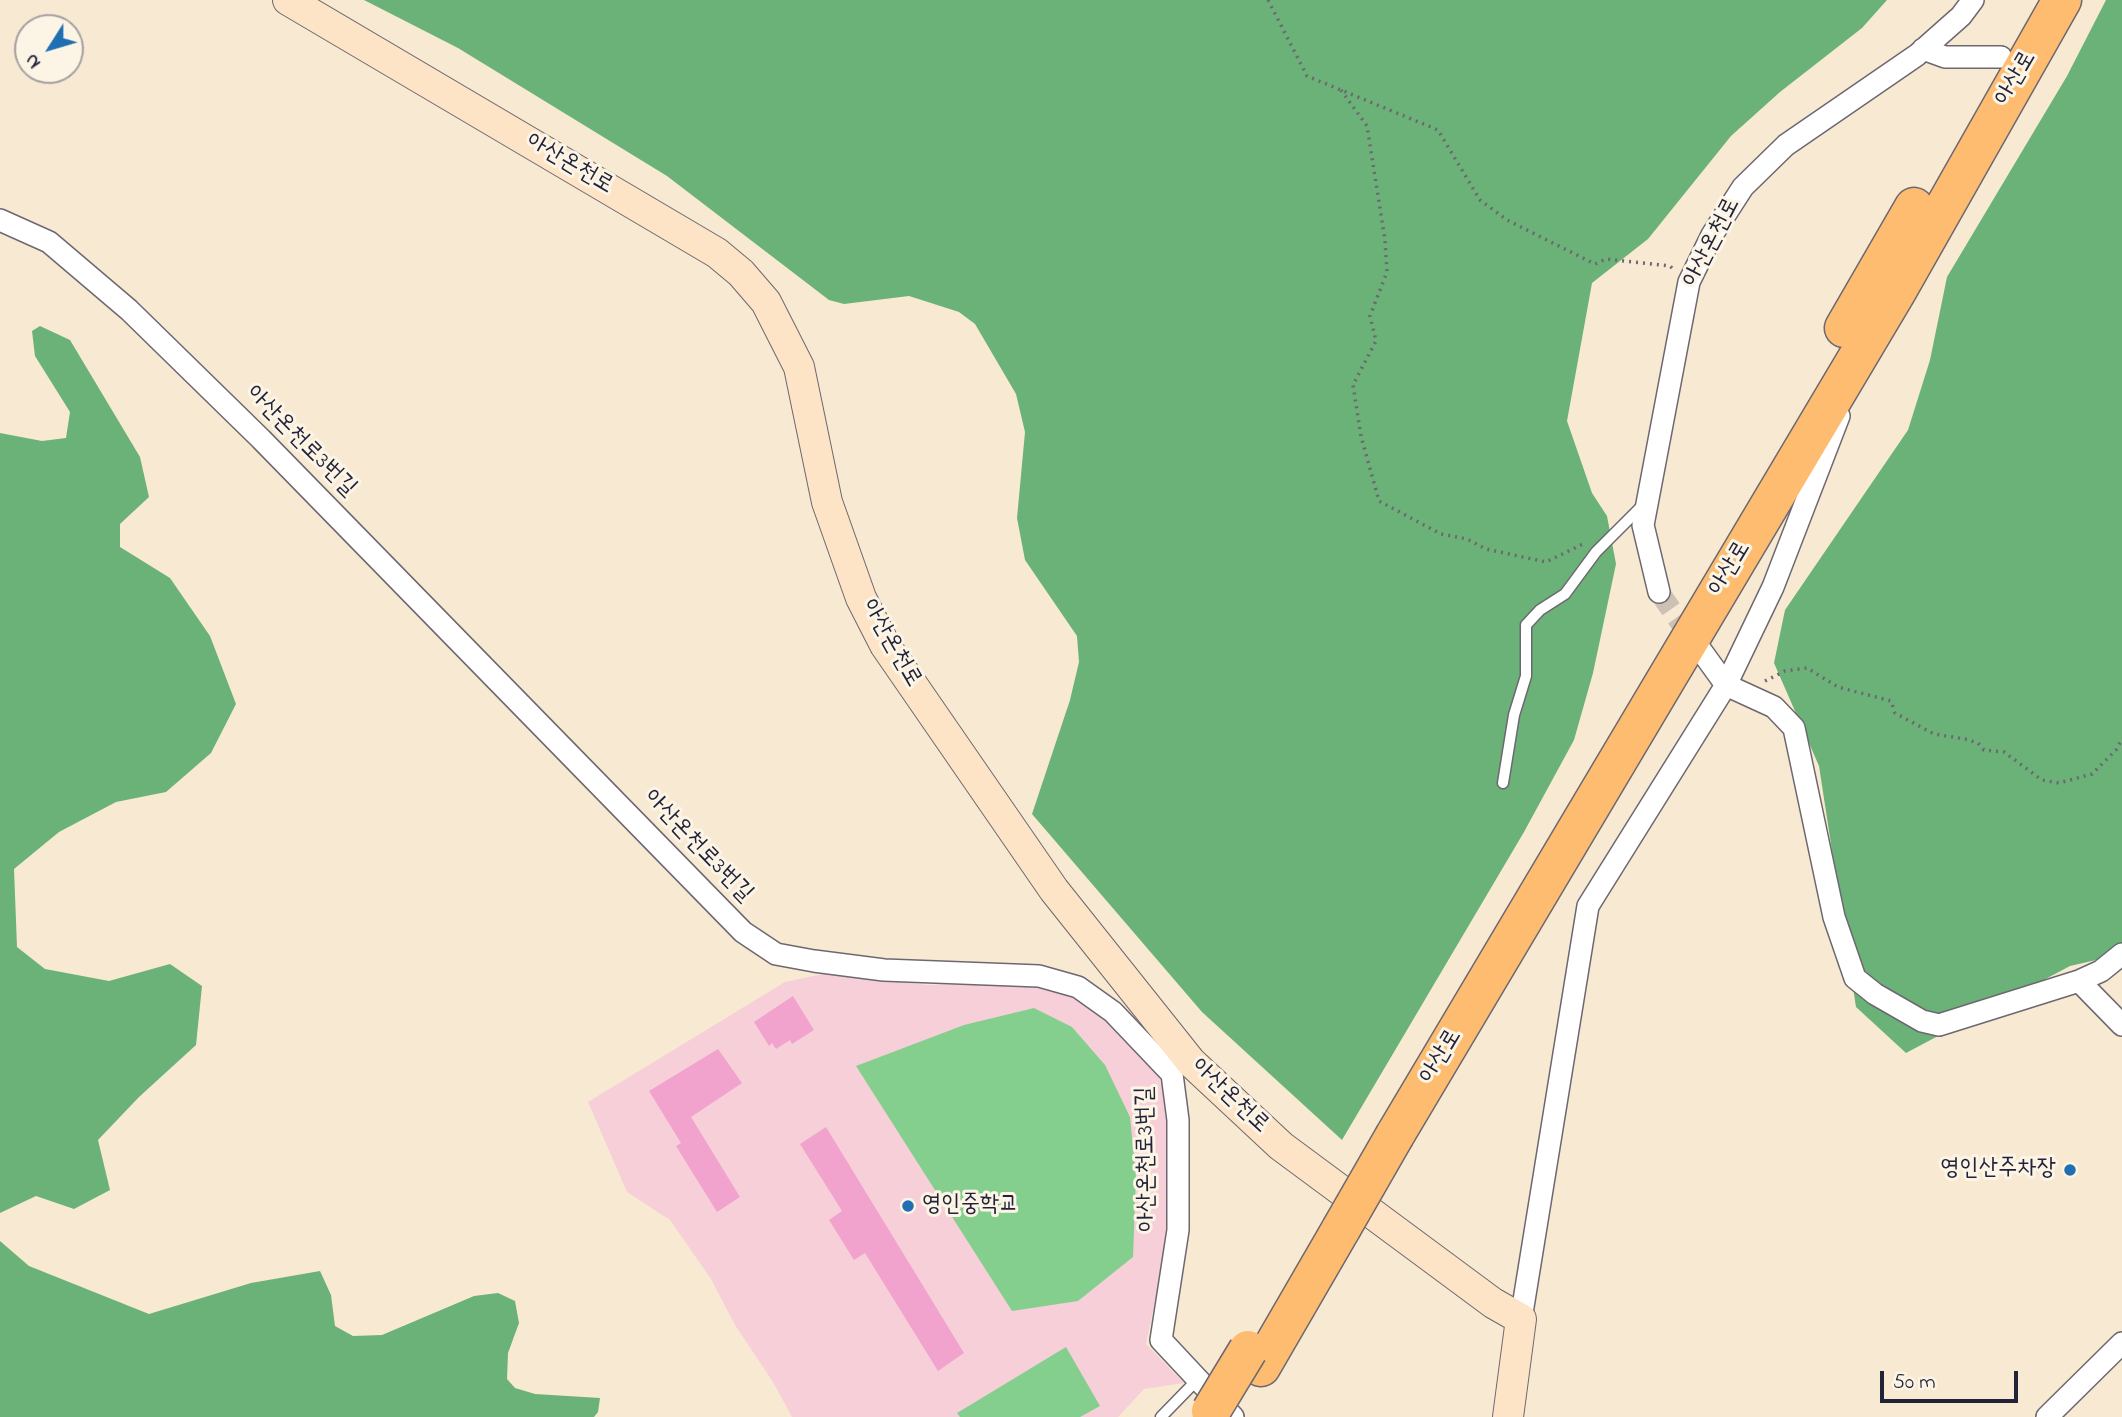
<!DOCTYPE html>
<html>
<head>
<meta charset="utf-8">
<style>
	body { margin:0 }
	#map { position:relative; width:2122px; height:1417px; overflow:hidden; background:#f8e9d2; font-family:"Indie Flower",sans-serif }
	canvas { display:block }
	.north { position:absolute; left:14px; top:14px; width:70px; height:70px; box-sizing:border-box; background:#fcf5e5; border:2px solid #a5a1a1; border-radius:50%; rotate:233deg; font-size:19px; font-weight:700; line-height:28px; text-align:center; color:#22223b }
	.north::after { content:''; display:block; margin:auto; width:24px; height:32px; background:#1f6fb2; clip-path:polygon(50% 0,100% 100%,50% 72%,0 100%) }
	.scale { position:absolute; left:1880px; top:1371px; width:138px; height:32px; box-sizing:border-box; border:4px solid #22223b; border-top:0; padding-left:9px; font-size:21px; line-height:24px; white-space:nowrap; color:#22223b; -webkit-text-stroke:5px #fcf5e5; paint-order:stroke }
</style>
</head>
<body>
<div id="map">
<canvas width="2122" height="1417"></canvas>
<div class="north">N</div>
<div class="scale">50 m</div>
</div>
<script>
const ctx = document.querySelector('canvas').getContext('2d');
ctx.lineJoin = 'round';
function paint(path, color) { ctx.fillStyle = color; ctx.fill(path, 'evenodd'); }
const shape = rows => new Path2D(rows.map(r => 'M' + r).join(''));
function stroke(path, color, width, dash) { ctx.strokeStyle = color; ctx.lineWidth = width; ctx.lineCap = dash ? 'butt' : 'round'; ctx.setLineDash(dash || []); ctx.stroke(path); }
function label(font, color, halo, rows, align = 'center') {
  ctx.font = font + ' "Indie Flower","Poor Story",sans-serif'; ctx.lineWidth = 6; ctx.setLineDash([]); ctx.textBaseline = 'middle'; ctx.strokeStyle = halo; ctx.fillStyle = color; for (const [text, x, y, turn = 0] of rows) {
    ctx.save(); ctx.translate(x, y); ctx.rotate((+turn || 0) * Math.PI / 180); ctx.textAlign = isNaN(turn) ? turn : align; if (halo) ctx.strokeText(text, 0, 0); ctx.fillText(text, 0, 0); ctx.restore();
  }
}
paint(shape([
	[828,973,927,985,1036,983,1070,994,1091,1007,1157,1071,1166,1099,1170,1141,1166,1248,1146,1344,1184,1383,1144,1389,1118,1417,792,1417,773,1382,735,1325,711,1279,670,1220,627,1192,588,1102,785,982]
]), '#f6cfd9');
paint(shape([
	[1034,1008,1072,1027,1105,1065,1130,1117,1136,1177,1133,1257,1078,1301,1012,1311,856,1066,964,1025],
	[1066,1347,1100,1406,1080,1417,960,1417,957,1413]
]), '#84cf8d');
paint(shape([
	[364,0,1887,0,1862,28,1780,92,1731,136,1648,239,1592,283,1567,421,1592,493,1607,516,1616,564,1593,673,1574,740,1524,832,1342,1140,1202,1012,1032,814,1070,700,1079,662,1077,636,1025,560,1017,518,1025,432,1016,394,975,324,959,312,909,296,844,304,829,300,667,176,458,48],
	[2106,0,2122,0,2122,954,2070,966,1906,1053,1856,1007,1819,766,1774,663,1785,610,1908,430,1930,360,1947,277,2067,76],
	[40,326,70,340,140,457,149,497,120,524,120,547,170,578,210,636,236,704,211,753,166,792,116,802,59,832,14,869,17,947,45,969,109,981,170,964,202,986,196,1045,139,1097,98,1140,110,1190,74,1209,36,1196,0,1213,0,433,42,441,66,438,70,412,35,356,32,331],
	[0,1241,29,1266,149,1314,251,1283,320,1271,331,1295,335,1326,353,1336,382,1335,474,1296,498,1293,515,1301,519,1323,508,1353,507,1379,515,1388,535,1394,600,1398,598,1412,594,1417,0,1417]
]), '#6bb278');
paint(shape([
	[793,996,814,1030,792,1044,790,1040,776,1049,772,1043,769,1046,754,1022],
	[718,1049,742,1083,691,1117,740,1197,717,1212,676,1146,681,1143,649,1091],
	[826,1127,964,1353,938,1371,865,1253,854,1260,829,1220,842,1211,800,1144]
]), '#f2a3cd');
stroke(shape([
	[1659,592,1694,642]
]), '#cdc1b4', 21, [21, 10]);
const lane = shape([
	[1503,783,1514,715,1526,676,1526,625,1540,610,1565,594,1596,552,1644,504],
	[1161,1417,1197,1380]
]);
const street = shape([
	[1923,49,1945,57,2001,57],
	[0,220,49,242,129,310,261,439,743,932,776,954,814,961,884,970,1039,976,1078,987,1113,1012,1172,1074,1178,1120,1178,1230,1161,1340,1233,1417],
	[1659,592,1643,525,1689,282,1712,235,1743,187,1786,145,1917,55,1961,16,1973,0],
	[1700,649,1726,685,1774,707,1794,728,1834,917,1855,978,1875,994,1922,1021,1939,1025,2079,981,2101,971,2122,954],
	[2079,981,2122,1025],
	[1521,1319,1588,906,1726,685,1773,587,1839,416],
	[2047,1417,2122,1343]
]);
const secondary = shape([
	[288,0,717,253,741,273,766,302,799,367,827,502,861,598,885,645,1054,890,1191,1062,1281,1146,1493,1303,1521,1319,1508,1417]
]);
const highway = shape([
	[1844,328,1914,207],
	[1395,1135,1897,291,2062,0],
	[1261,1367,1341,1229]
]);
stroke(lane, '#6d6870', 13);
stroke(street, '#6d6870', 24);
stroke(secondary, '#6d6870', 32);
stroke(highway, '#6d6870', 41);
stroke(shape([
	[1268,0,1307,76,1438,130,1480,200,1507,220,1595,264,1606,259,1670,266,1673,269],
	[1341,90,1367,126,1385,240,1387,272,1370,316,1376,341,1353,385,1361,436,1379,501,1441,534,1467,539,1486,549,1546,562,1583,544],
	[1765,681,1785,671,1807,668,1838,687,1891,701,1895,713,1934,734,1965,739,1978,743,1984,750,2004,752,2042,780,2059,783,2092,774,2116,750,2122,739]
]), '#6d6870', 3.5, [2, 5]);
stroke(lane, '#fff', 10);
stroke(street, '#fff', 21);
stroke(secondary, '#fee4c6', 30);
stroke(highway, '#fdbc70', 38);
const highwayBridge = shape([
	[1341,1229,1395,1135],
	[1211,1411,1248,1350]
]);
stroke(highwayBridge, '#6d6870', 41, []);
stroke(highwayBridge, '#fdbc70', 38);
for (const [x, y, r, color] of [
	[2070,1170,7,"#1f6fb2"],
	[908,1206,7,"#1f6fb2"]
]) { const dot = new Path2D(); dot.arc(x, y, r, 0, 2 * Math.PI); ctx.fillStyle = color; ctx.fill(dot); stroke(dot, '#fcf5e5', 2.5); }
label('24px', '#22223b', '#fcf5e5', [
	["아산로",2017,79,-60],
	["아산온천로",569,165,30],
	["아산온천로",1713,243,-63],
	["아산온천로3번길",300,442,45],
	["아산로",1731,569,-59],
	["아산온천로",890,644,60],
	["아산온천로3번길",697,847,46],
	["아산로",1442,1057,-59],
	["아산온천로",1229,1097,43],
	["아산온천로3번길",1148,1159,-91]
]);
label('24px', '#22223b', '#fcf5e5', [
	["영인산주차장",2056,1170],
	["영인중학교",922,1206,"left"]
], 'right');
</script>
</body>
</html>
